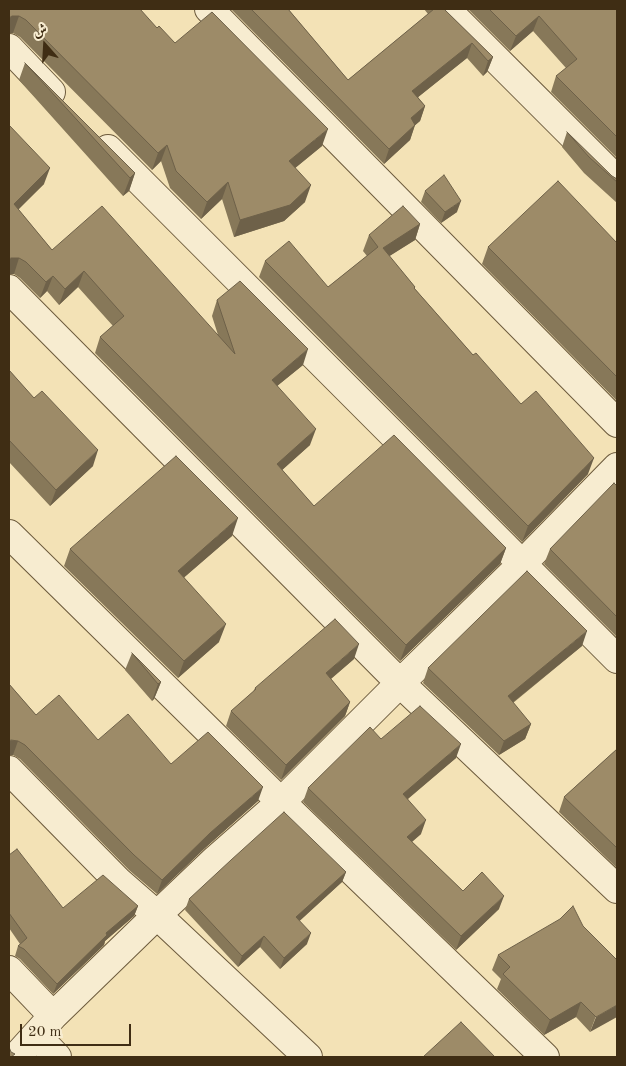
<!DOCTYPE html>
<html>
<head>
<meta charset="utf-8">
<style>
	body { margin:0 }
	#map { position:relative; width:626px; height:1066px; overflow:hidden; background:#f3e2b6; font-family:"Old Standard TT",Amiri,serif }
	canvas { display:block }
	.frame { position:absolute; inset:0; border:10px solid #3f2d14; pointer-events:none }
	.north { position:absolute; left:20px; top:20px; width:50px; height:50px; -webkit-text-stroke:4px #f7ecd0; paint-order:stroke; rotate:341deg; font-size:14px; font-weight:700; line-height:20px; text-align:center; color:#3f2d14 }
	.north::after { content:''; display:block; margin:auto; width:18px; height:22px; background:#3f2d14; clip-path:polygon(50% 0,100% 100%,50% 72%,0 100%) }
	.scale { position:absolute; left:20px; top:1024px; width:111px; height:22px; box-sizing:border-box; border:2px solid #3f2d14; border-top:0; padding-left:6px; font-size:15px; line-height:18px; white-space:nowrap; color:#3f2d14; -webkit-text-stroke:4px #f7ecd0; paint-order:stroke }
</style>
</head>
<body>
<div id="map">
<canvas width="626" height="1066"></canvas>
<div class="frame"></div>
<div class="north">ش</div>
<div class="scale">20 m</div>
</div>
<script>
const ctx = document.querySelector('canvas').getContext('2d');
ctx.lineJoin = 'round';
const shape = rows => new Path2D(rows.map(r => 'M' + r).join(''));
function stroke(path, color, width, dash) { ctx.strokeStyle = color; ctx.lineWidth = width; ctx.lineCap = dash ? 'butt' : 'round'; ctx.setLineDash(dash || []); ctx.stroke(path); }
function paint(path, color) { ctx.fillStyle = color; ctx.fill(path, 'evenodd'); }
const minor = shape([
	[209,9,617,423],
	[446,9,617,180],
	[9,48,51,92],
	[108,149,617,659],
	[9,289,400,683,617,889],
	[9,534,281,802,545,1057],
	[9,770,118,881,157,915,308,1057],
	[9,970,53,1016],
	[36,1035,57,1057],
	[16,1057,53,1016,157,915,216,859,281,802,400,683,522,564,617,467]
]);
stroke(minor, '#6c5a3c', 30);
stroke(minor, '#f7ecd0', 28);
paint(shape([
	[9,9,157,28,175,43,322,146,295,168,305,202,284,221,234,237,222,199,201,219,170,188,161,161,152,170,20,37,13,33],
	[231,9,288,9,348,80,428,14,424,9,444,9,493,57,487,72,483,76,467,58,418,97,425,106,420,121,415,125,410,140,384,164],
	[468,9,617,9,617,158,551,92,556,76,566,68,533,31,510,51],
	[25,63,135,173,129,191,123,196,19,80],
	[9,125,44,184,18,209,52,250,218,335,212,316,217,300,303,365,277,386,310,445,282,470,314,506,506,548,500,564,400,661,95,353,100,337,113,326,78,287,59,305,47,291,40,298,20,278,14,274],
	[567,132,612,176,617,179,617,203,584,173,562,147],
	[425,191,457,212,441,223,421,202],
	[420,224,415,240,389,256,415,287,415,289,473,355,588,474,522,542,259,277,265,261,328,287,367,256,363,251,369,235],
	[617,243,617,401,482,264,488,247],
	[9,370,93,466,50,506,9,462],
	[617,486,617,637,544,564,550,549],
	[232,536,184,577,219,642,178,678,64,566,70,549],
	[582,646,513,703,531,724,525,739,499,755,423,683,428,668],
	[132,653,161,682,154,699,152,701,125,670],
	[354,659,331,679,350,702,345,716,281,780,226,726,231,711,253,692,255,688],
	[9,684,36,715,98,740,171,764,258,801,205,848,157,894,129,870,20,759,13,755],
	[381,739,456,758,408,799,421,834,412,842,463,891,499,909,456,950,303,802,308,788],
	[617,749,617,868,559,812,564,797],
	[9,855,63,908,138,906,134,916,105,941,104,945,53,994,20,959,15,956,18,946,20,944,9,928],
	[346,872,342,882,299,921,307,944,280,969,260,947,238,967,185,910,189,899],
	[583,926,617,960,590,1032,576,1017,544,1035,497,989,501,979,492,970,498,955]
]), '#877859');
paint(shape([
	[12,16,19,16,13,33,9,33,9,18],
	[539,16,533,31,510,51,516,36],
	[472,43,467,58,407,106,412,91],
	[493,57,487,72,483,76,488,61],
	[425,106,420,121,405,134,411,118],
	[415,125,410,140,384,164,389,149],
	[328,129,322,146,283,178,289,161],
	[167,145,161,161,152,170,158,153],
	[50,168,44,184,9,219,14,204],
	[135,173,129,191,123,196,130,178],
	[228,182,222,199,201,219,207,202],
	[311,185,305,202,284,221,234,237,240,220],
	[461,201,457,212,441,223,445,212],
	[420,224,415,240,377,264,383,248],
	[11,258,19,258,14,274,9,274,9,259],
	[84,271,78,287,59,305,65,289],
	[53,276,47,291,40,298,46,282],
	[308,349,303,365,266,395,272,380],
	[316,429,310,445,271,480,277,464],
	[98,450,93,466,50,506,56,490],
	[594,458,588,474,522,542,528,526],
	[238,518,232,536,172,588,178,571],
	[506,548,500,564,400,661,406,645],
	[226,624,219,642,178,678,184,661],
	[587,631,582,646,502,711,508,696],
	[359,644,354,659,320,688,326,673],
	[161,682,154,699,152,701,158,684],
	[350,702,345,716,281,780,286,765],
	[531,724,525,739,499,755,504,741],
	[11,740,18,741,13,755,9,755,9,741],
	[461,744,456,758,398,807,403,794],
	[263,787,258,801,205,848,157,894,162,880,210,833],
	[426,820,421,834,402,850,407,837],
	[346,872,342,882,292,928,296,917],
	[504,896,499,909,456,950,461,936],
	[138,906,134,916,105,941,104,945,53,994,57,984,106,933],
	[311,933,307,944,280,969,284,958],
	[264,936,260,947,238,967,242,956],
	[581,1002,576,1017,544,1035,550,1020],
	[617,1005,617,1017,590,1032,596,1017]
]), '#6e6149');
const building = shape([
	[9,9,140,9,157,28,159,26,175,43,212,12,328,129,289,161,311,185,290,205,240,220,228,182,207,202,176,171,167,145,158,153,26,20,19,16,12,16,9,18,9,9],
	[251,9,288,9,348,80,434,9,444,9,493,57,488,61,472,43,412,91,425,106,411,118,415,125,389,149,251,9],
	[489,9,617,9,617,22,616,23,617,24,617,137,556,76,577,59,539,16,516,36,489,9],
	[25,63,135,173,130,178,25,63],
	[9,125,50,168,14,204,52,250,102,206,235,354,217,300,240,281,308,349,272,380,316,429,277,464,314,506,394,435,506,548,406,645,100,337,124,316,84,271,65,289,53,276,46,282,26,262,19,258,11,258,9,259,9,125],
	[567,132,612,176,617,179,617,182,589,157,567,132],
	[444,175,461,201,445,212,425,191,444,175],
	[558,181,617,243,617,377,488,247,558,181],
	[403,206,420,224,383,248,415,287,414,288,473,355,476,353,521,404,536,391,594,458,528,526,265,261,289,241,328,287,378,247,369,235,403,206],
	[9,370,34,398,42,391,98,450,56,490,9,440,9,370],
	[176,456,238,518,178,571,226,624,184,661,70,549,176,456],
	[614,483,617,486,617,617,550,549,614,483],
	[527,571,587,631,508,696,531,724,504,741,428,668,527,571],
	[335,619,359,644,326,673,350,702,286,765,231,711,256,689,255,688,335,619],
	[132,653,161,682,158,684,132,653],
	[9,684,36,715,59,695,98,740,128,714,171,764,208,732,263,787,210,833,162,880,134,855,25,745,18,741,11,740,9,741,9,684],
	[420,706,461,744,403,794,426,820,407,837,463,891,482,872,504,896,461,936,308,788,370,727,381,739,420,706],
	[617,749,617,848,564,797,617,749],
	[284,812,346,872,296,917,311,933,284,958,264,936,242,956,189,899,231,860,284,812],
	[17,849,63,908,103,875,138,906,106,933,107,935,57,984,24,949,18,946,27,938,9,913,9,855,17,849],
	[573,906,583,926,617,960,617,1005,596,1017,581,1002,550,1020,503,974,510,967,498,955,560,919,573,906],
	[461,1022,495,1057,423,1057,461,1022],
	[9,1047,11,1052,15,1054,11,1057,9,1057,9,1047]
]);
paint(building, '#9d8b68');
stroke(building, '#6e6149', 1);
</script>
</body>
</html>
